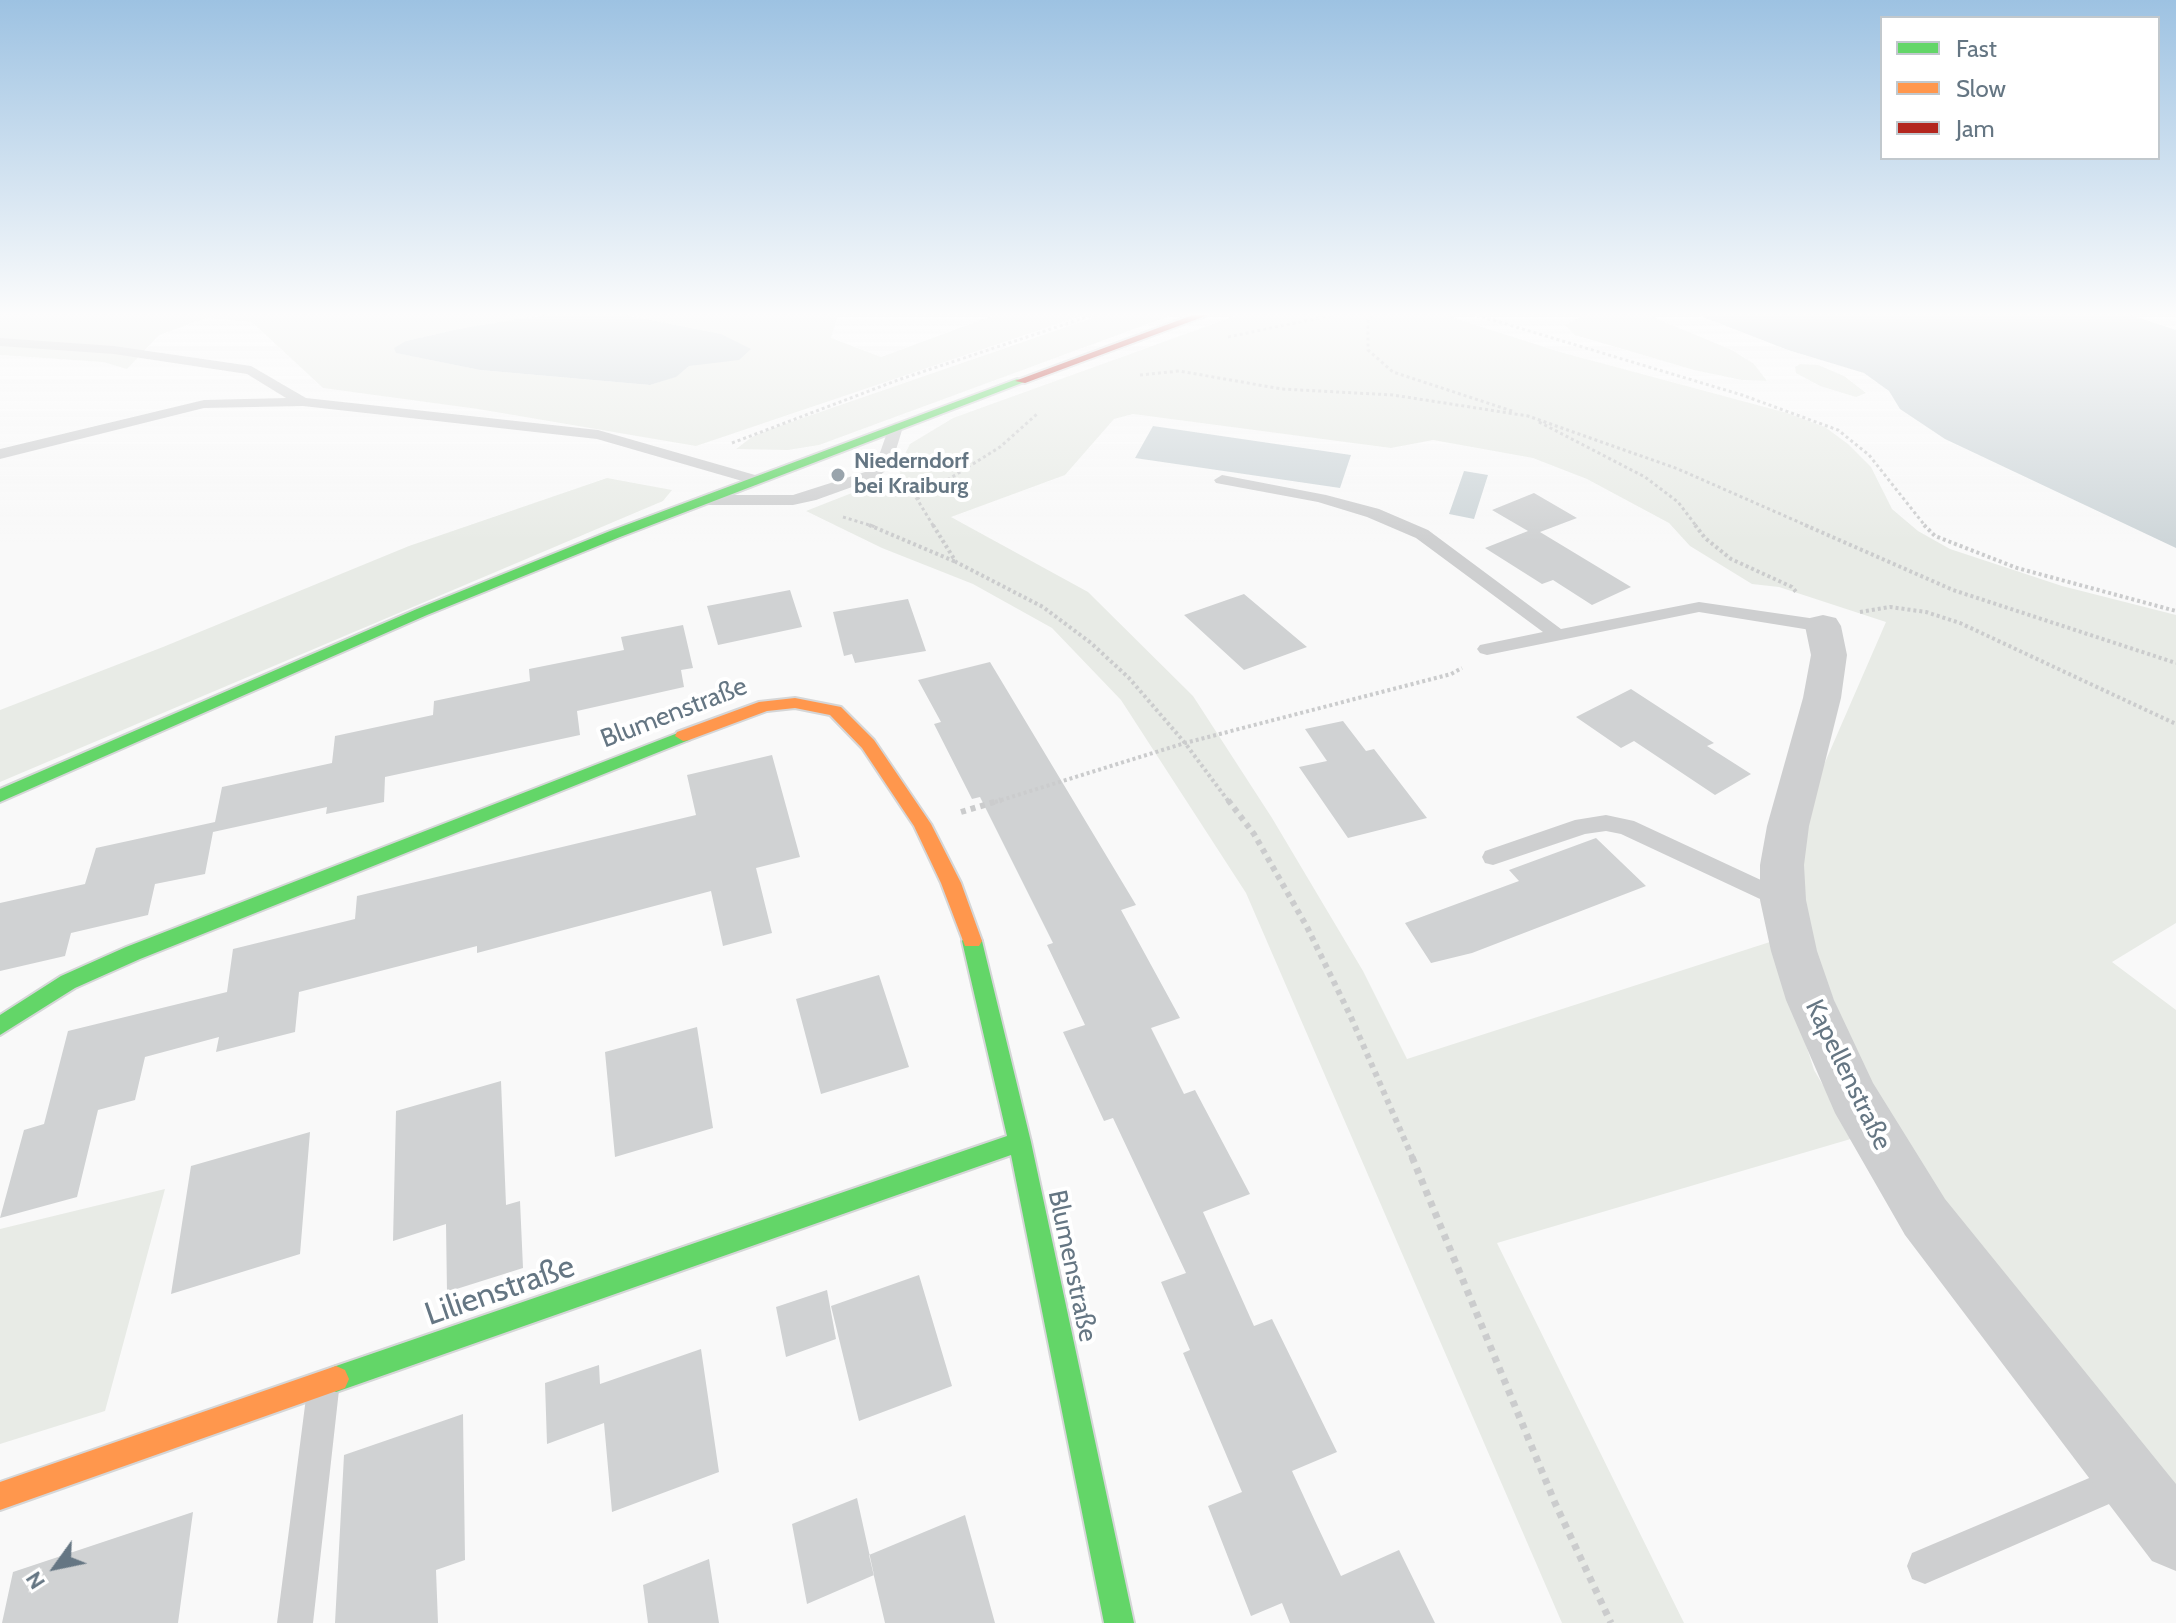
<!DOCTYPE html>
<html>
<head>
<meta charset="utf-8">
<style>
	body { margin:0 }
	#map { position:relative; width:2176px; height:1623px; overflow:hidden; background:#f9f9f9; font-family:Cabin,sans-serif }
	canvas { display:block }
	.legend { position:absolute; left:1880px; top:16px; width:280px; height:144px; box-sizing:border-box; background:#fff; border:2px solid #c1c8cd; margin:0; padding:10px 14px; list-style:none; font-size:24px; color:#657683 }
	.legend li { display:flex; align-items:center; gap:16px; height:40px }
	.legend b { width:40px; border:2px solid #c1c8cd }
	.north { position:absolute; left:16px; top:1527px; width:80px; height:80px; -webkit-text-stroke:6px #fff; paint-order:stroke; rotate:237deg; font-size:22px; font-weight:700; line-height:32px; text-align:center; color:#657683 }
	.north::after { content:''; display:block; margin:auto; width:28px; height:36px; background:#657683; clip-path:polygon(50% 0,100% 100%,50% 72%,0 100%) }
</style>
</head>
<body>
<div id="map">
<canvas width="2176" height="1623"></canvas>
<ul class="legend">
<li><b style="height:10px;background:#63d668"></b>Fast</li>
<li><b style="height:10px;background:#ff974d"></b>Slow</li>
<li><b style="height:10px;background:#b3261e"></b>Jam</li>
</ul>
<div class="north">N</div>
</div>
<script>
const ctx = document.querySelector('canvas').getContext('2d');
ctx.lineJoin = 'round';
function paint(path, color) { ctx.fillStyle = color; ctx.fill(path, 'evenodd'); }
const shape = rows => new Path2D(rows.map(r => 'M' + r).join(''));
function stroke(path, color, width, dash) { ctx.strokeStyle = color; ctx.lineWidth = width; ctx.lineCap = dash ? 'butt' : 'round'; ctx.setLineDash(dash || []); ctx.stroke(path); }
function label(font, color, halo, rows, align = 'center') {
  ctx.font = font + ' Cabin,sans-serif'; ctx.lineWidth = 8; ctx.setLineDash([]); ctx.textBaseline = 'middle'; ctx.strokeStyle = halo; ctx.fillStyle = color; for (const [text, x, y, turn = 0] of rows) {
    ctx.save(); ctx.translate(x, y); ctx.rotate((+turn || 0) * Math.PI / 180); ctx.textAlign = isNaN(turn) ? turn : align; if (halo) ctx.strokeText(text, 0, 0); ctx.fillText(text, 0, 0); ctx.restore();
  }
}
paint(shape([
	[0,315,546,315,463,328,406,341,397,353,480,370,650,385,675,377,689,366,711,362,721,334,625,315,838,315,831,338,881,357,995,315,1084,315,696,446,478,409,323,388,252,322,206,318,159,335,127,369,103,362,0,355],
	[1101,315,1172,315,819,445,788,450,736,449,752,437,771,429],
	[1238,315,1444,315,1560,352,1787,413,1825,427,1848,444,1871,467,1892,509,1918,531,1950,549,2062,586,2176,615,2176,923,2112,962,2176,1010,2176,1507,1883,1122,1804,926,1799,851,1813,790,1886,622,1779,587,1752,584,1690,546,1669,523,1587,479,1533,458,1433,440,1391,448,1133,414,1114,419,1065,475,951,517,1088,592,1193,696,1272,818,1363,971,1407,1059,1773,941,1814,1070,1854,1138,1497,1243,1684,1623,1562,1623,1246,893,1121,700,1052,628,973,584,882,548,806,511,900,474,902,460,910,444,953,418],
	[1585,315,1647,315,1732,350,1754,364,1767,381,1742,380,1694,370,1575,335,1565,325],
	[1800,364,1818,365,1844,376,1866,393,1856,397,1820,386,1796,373,1795,367],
	[607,478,672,490,663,501,0,782,0,710,163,647,409,546],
	[165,1189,105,1411,0,1444,0,1229]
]), '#e8ebe6');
paint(shape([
	[546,315,625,315,721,334,751,349,739,360,689,366,676,377,650,385,480,370,396,353,394,348,406,341,463,328],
	[1698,315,2131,315,2176,330,2176,548,1945,439,1900,409,1889,391,1864,373,1788,350],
	[1153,426,1351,455,1340,488,1135,458],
	[1464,471,1488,475,1474,519,1449,514]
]), '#ced6d9');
paint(shape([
	[1534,493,1577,518,1540,532,1631,587,1592,605,1553,580,1542,584,1485,548,1528,531,1492,510],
	[790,590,802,627,718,645,707,606],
	[1244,594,1307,647,1244,670,1184,615],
	[908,599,926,651,855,663,852,654,844,656,833,612],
	[683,625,693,668,681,670,684,687,577,711,580,735,385,777,384,802,326,814,327,807,213,832,205,874,155,884,148,915,71,933,65,956,0,971,0,903,85,884,96,848,215,822,222,787,332,763,335,736,433,715,434,701,530,681,529,669,624,650,621,637],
	[990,662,1136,905,1121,910,1180,1018,1151,1028,1184,1094,1195,1090,1250,1194,1203,1212,1254,1326,1272,1319,1337,1452,1292,1471,1315,1521,1341,1576,1399,1550,1435,1623,1290,1623,1282,1603,1251,1616,1208,1506,1242,1492,1183,1353,1190,1350,1161,1282,1186,1273,1113,1118,1104,1121,1063,1032,1085,1025,1047,945,1053,943,980,797,972,799,934,724,941,722,918,680],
	[1631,689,1714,743,1707,746,1751,774,1715,795,1634,741,1621,748,1576,717],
	[1343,721,1366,751,1374,749,1427,818,1348,838,1299,767,1327,761,1305,729],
	[772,755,800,857,756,868,772,933,723,946,711,891,477,953,477,946,299,992,295,1032,216,1052,219,1037,145,1057,135,1100,98,1110,77,1197,0,1218,24,1130,44,1124,68,1031,227,992,233,949,355,919,357,896,696,815,687,775],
	[1596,838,1646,886,1472,953,1431,963,1405,923,1519,881,1509,870],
	[879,975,909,1067,821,1094,796,999],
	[697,1027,713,1128,615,1157,605,1052],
	[501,1081,506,1205,520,1201,523,1268,447,1292,446,1224,393,1241,396,1111],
	[310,1132,300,1254,171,1294,191,1166],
	[919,1275,952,1386,859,1421,831,1306],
	[827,1290,836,1339,786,1357,776,1307],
	[701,1349,719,1472,612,1512,604,1423,547,1444,545,1383,599,1365,600,1384],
	[463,1414,465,1560,436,1570,438,1623,335,1623,344,1455],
	[857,1498,874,1575,807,1604,792,1524],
	[193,1512,178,1623,2,1623,13,1572],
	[965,1515,995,1623,885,1623,869,1555],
	[709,1559,719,1623,648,1623,643,1585]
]), '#d0d2d3');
const fast = shape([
	[1017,379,1027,381,620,537,427,615,0,802,0,789,417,609,610,531,1017,379],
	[683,731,689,732,691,736,689,740,140,959,75,988,0,1035,0,1015,61,976,126,947,683,731],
	[972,933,979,936,982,941,1031,1142,1134,1623,1104,1623,1011,1155,336,1392,327,1388,323,1379,327,1370,336,1366,1007,1136,962,941,965,936,972,933]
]);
const slow = shape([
	[795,698,841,707,874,740,931,824,961,883,982,941,979,946,965,946,941,883,914,826,862,748,830,715,795,708,767,711,689,740,683,741,675,736,677,732,759,702,795,698],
	[336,1366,345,1370,349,1379,345,1388,0,1510,0,1482,336,1366]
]);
const jam = shape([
	[1193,315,1208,315,1025,383,1015,381,1193,315]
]);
stroke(fast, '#d5d6d7', 4);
stroke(slow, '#d5d6d7', 4);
stroke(jam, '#d5d6d7', 4);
stroke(shape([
	[1372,315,1368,320,1368,350,1393,372,1515,412],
	[1476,315,1742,395,1838,430,1869,455,1926,527],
	[1228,337,1333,315],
	[1140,375,1179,371,1282,389,1393,395,1528,416,1678,469,1810,527],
	[1539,422,1645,477,1678,502,1697,527],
	[732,443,898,380,1093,315],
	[903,485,917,499,934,527],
	[917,499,1000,447,1038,413],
	[843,517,876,527]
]), '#cbcccd', 3, [3, 3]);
stroke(shape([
	[869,525,956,562],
	[933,525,956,562,1043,607,1091,643,1129,678,1185,743,1229,802],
	[1695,525,1705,538,1731,559,1792,587,1797,593],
	[1805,525,1953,590,2176,663],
	[1924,525,1935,536,2017,568,2176,611],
	[1860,612,1890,607,1926,612,1960,623,2176,724],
	[995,802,1185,743,1451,674,1462,668]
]), '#cbcccd', 4, [3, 3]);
stroke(shape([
	[1228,800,1254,834,1307,927,1350,1015,1413,1159],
	[961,812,1001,800]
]), '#cbcccd', 6, [5, 5]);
stroke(shape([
	[1412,1157,1555,1503,1611,1623]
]), '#cbcccd', 7, [6, 6]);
paint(shape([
	[0,338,114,346,251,366,306,398,598,430,762,477,764,480,756,485,597,439,303,406,204,408,0,459,0,449,204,400,286,398,247,374,114,354,0,346,0,338],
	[896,423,903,427,891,466,877,478,816,500,793,505,709,505,701,500,709,495,793,495,865,472,876,464,889,427,896,423],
	[1222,475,1326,495,1379,509,1428,530,1561,629,1699,602,1823,620,1832,626,1823,632,1699,612,1487,655,1480,653,1477,649,1480,645,1543,632,1416,538,1367,517,1318,502,1216,483,1214,480,1222,475],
	[1606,815,1634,821,1791,894,1795,900,1791,906,1783,909,1775,906,1621,834,1606,831,1585,834,1493,865,1485,863,1482,857,1485,851,1575,820,1606,815],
	[323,1374,335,1378,339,1390,313,1623,277,1623,307,1390,311,1378,323,1374],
	[2127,1462,2139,1467,2144,1479,2139,1491,1925,1584,1912,1579,1907,1566,1912,1553,2127,1462]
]), '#cecfd0');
paint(shape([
	[1823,615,1836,618,1841,626,1847,655,1841,698,1809,826,1804,865,1806,900,1817,951,1834,1000,1873,1083,1945,1199,2176,1484,2176,1571,2152,1561,1905,1235,1835,1113,1786,1000,1771,951,1760,900,1760,865,1767,826,1803,698,1811,655,1805,626,1810,618,1823,615]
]), '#cecfd0');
paint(fast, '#63d668');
paint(slow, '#ff974d');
paint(jam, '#b3261e');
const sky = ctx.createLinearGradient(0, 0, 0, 542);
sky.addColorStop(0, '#9dc2e2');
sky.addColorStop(0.58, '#fcfcfc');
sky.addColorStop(1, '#fcfcfc00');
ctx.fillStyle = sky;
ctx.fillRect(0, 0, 2176, 542);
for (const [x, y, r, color] of [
	[838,475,8,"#99a4ac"]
]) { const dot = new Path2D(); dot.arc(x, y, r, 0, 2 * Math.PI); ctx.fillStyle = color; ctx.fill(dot); stroke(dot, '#fff', 3); }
label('bold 22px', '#657683', '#fff', [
	["Niederndorf",854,462],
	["bei Kraiburg",854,487]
], 'left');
label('26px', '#657683', '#fff', [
	["Blumenstraße",674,713,-21],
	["Kapellenstraße",1848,1075,64],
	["Blumenstraße",1072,1266,78]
]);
label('32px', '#657683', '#fff', [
	["Lilienstraße",500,1291,-19]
]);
</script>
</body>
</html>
